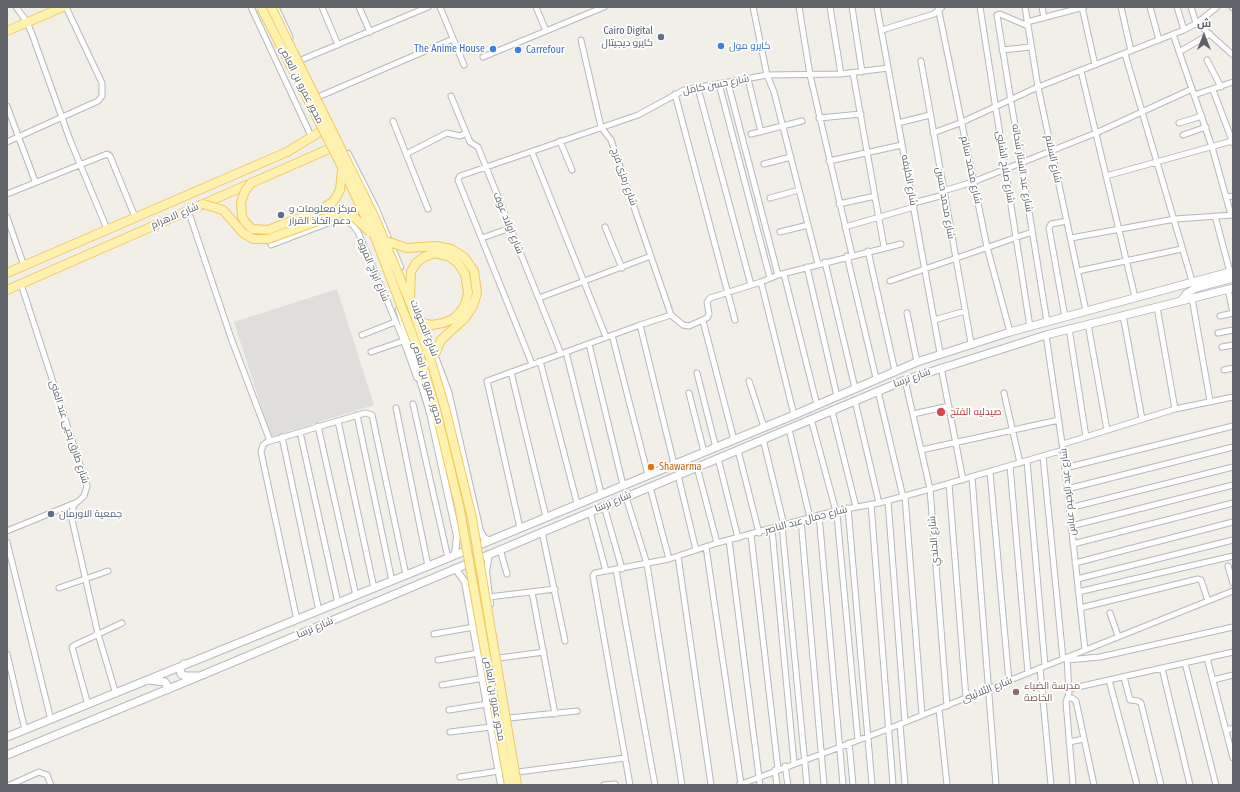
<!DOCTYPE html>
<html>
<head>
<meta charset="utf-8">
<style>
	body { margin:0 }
	#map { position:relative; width:1240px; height:792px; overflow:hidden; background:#f1efe8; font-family:"Fira Sans Condensed",Cairo,sans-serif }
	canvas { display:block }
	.frame { position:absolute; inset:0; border:8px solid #5f6368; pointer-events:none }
	.north { position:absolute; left:1184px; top:16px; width:40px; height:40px; -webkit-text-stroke:3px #fff; paint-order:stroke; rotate:0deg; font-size:11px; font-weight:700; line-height:16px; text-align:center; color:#5f6368 }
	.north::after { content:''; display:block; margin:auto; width:14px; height:18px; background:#5f6368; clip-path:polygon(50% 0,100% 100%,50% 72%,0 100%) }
</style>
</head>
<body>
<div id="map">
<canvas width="1240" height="792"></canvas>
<div class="frame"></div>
<div class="north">ش</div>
</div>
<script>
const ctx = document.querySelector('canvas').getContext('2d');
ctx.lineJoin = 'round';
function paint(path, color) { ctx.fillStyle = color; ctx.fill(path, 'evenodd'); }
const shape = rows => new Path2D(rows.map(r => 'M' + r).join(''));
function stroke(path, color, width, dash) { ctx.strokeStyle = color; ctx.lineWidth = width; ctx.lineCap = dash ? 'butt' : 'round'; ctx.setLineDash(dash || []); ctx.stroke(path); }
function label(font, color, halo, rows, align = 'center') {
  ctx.font = font + ' "Fira Sans Condensed",Cairo,sans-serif'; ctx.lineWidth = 3.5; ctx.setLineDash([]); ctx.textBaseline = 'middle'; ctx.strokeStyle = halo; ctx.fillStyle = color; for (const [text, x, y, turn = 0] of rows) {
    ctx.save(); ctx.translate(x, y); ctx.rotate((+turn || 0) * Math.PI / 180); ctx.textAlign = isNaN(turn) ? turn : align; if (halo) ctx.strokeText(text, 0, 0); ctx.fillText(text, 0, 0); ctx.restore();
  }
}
paint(shape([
	[337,289,374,405,271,437,234,322]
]), '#e0deda');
const minor = shape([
	[16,7,27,22,32,34,70,140,107,229],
	[251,7,312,138],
	[276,7,290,37],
	[322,7,338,45],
	[359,7,370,32],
	[440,7,464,65],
	[536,7,546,31],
	[753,7,767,75,774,92,818,264],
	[799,7,810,75,852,255],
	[830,7,841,74],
	[852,7,862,72],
	[877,7,940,353],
	[938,7,987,247,1010,332],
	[980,7,1030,327],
	[1025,7,1038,87,1086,311],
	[1042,7,1044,18],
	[1082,7,1095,65],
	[1121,7,1131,51],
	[1150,7,1159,40],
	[1177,7,1184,30],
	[1191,7,1196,23],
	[1232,7,1233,8],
	[1027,22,1084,7],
	[1197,23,1233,55],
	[1028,26,1000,14,997,15,1047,322],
	[882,30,934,14,942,7],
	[1173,34,1212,147,1231,215],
	[581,40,601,127,611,140,671,315],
	[1002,50,1031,47],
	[1179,52,1210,34],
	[1125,54,1192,281],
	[483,57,604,7],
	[301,60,428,7],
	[1207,60,1221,87],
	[921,61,971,343],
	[1081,71,1135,297],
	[853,73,884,247],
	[748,79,761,132],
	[728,83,778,275],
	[719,84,770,278],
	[698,88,751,285],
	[1213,90,1233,143],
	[675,94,735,320],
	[1194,95,1233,82],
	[451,96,470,142,478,147,561,354],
	[318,97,453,39],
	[7,106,35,181],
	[819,118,861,114],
	[393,121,428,209],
	[898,123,930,115],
	[1179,123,1202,116],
	[933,133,960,123,1038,87,1184,30,1197,23,1217,7],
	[751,134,802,121],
	[1183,135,1206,127],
	[560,141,572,170],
	[7,142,98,101,102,96,102,83,66,7],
	[532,152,606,337],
	[406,154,447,133,460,136,466,133],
	[829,161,902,145],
	[764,164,791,157],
	[1106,176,1232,141],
	[943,191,973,182,1096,133,1192,89],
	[7,194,107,154,110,156,135,217],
	[1227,197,1233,196],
	[770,198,799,190],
	[913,203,944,195],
	[839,204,875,196],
	[188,210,231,338,270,441],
	[1215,216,1230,272],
	[7,217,24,266],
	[605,227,622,268],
	[845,227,914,207],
	[780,232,808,225],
	[482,238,510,228],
	[1071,238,1175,219,1233,215],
	[271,245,336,220,341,220,352,224,358,232,401,334,417,378],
	[868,251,895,371],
	[847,256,876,378],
	[825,262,855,388],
	[807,267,837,396],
	[1078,271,1182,249],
	[784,274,817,405],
	[890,281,1032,232],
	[761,282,794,415],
	[21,284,87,486,84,496,74,505,71,515,98,634,116,694],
	[1228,289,1233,313],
	[539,298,651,256],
	[1192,298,1210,401],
	[1157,307,1175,409],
	[907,313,917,362],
	[1123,315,1142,419],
	[1220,316,1233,313],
	[1065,317,1049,228,1051,224,1067,221],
	[934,320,965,311],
	[703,321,734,440],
	[1088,324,1107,430],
	[640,325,674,464],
	[1069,328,1086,437],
	[1218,333,1233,330],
	[362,335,395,322],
	[612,335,648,475],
	[1046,335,1063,450,1085,650],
	[589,344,623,485],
	[1222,347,1233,345],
	[371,352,403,341],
	[566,352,601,493],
	[540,361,577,503],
	[532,364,458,180,460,176,638,115,684,90,767,75,841,74,888,68],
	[941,367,963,480],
	[1224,370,1233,368],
	[511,372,546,517],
	[697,373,716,448],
	[905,380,930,489,947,706],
	[749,381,764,427],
	[878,391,903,497],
	[689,393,704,452],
	[1004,393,1020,463],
	[855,401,879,503],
	[413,404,448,558],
	[396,408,428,566],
	[832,411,856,507],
	[913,414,949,406],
	[357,415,392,581],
	[811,419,837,515,858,740],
	[338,421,374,588],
	[318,426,356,596],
	[789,429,810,518],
	[300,432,338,603],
	[282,437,319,611],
	[763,439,784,525],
	[1063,444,1175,409,1233,397],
	[738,450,759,533],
	[921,450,1059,420],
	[1043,456,1063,659],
	[718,458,738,538],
	[1027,461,1045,666],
	[1010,466,1028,673],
	[697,467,717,543],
	[1065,468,1233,426],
	[990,472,1009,681],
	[678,475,696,550],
	[972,477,996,785],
	[949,484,966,698],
	[650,487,669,559],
	[1067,489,1233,447],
	[905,496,922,715],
	[626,497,647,564,682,785],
	[888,501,905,722],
	[871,504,893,785],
	[604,506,622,569],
	[848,508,872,785],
	[1069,508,1233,467],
	[590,512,606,571],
	[819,515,843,785],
	[801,520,824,785],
	[782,526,807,785],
	[1071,526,1233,485],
	[520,528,487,381,640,325,671,315,683,325,689,326,707,318,709,314,707,302,710,298,761,282,778,275,901,244],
	[772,529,794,763],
	[7,531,75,503],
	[542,532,565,641],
	[751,535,778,769],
	[729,540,760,785],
	[7,542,51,720],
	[1073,544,1233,503],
	[706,547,741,784],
	[500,549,507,574],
	[678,556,711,785],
	[1075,563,1233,522],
	[1228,566,1233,583],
	[616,570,655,785],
	[1077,579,1233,540],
	[59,588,108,571],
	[532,592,555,714],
	[1078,592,1233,556],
	[489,597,555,589],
	[1080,608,1198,579,1201,580,1208,601],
	[1110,613,1118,636],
	[297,620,261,452,263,445,267,442,365,413,372,415,406,575],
	[434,634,474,627],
	[7,654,25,730],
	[1067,657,1069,693,1066,702,1073,785],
	[499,658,544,652],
	[1207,658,1233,758],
	[438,660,479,653],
	[1067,660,1100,657,1233,627],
	[1185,663,1216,785],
	[1040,668,1051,785],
	[1162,668,1190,785],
	[1124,677,1130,700,1138,701,1141,703,1161,785],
	[1109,680,1137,785],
	[1213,680,1233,675],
	[442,685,484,678],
	[1069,689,1233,652],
	[1068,698,1072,698,1076,701,1094,785],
	[88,705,72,647,75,645,122,623],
	[939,709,947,785],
	[449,710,487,704],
	[509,718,577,711],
	[900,724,905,785],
	[1226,730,1233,728],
	[450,732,491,727],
	[1069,742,1084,739],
	[849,743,853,785],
	[785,766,788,785],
	[775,770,777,785],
	[518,772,625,758],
	[460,777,499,771],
	[10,785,39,772,47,775,51,785],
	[604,785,615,784],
	[630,785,593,576,595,573,669,559,717,543,835,511,879,503,930,489,1063,450],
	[739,785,888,729,1233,591]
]);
const tertiary = shape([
	[348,154,375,207,400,267],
	[399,310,430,413,457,536,455,555],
	[421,320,448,391,480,531,484,538,488,540],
	[489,554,486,571,490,604],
	[455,568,465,582,501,785]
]);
const secondary = shape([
	[1181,301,1186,294,1196,288,1233,278],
	[184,664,180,669,181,674,185,676,197,676],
	[148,680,165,682,167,685,167,690],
	[7,737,448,558,794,415,917,362,1010,332,1233,271],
	[7,755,200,676,905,380,1046,335,1233,288]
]);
const primary = shape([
	[7,31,63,7],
	[7,273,287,152,328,127],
	[7,290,338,145]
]);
stroke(minor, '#b5b8bc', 7);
stroke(tertiary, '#b5b8bc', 8);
stroke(secondary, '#b6babf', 9);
stroke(primary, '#f2c960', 10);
stroke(minor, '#fff', 5);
stroke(tertiary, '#fff', 6);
stroke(secondary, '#fff', 7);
stroke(primary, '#fff2af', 8);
const primaryBridge = shape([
	[261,7,342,167,375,237,417,347,436,410,459,505,509,785],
	[271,7,375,218,411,305,430,358,445,408,472,518,517,785],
	[251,183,245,191,241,202,242,217,245,222,252,229,268,230,320,210,334,201,340,190,342,170],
	[203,204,223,210,243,233,253,239,268,239,340,213,354,217,370,232],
	[383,240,407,248,436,246,451,249,464,257,474,271,477,293,473,306,465,318,441,340,435,354],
	[410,298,411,272,416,263,424,257,434,253,448,256,458,263,465,274,468,293,466,302,461,311,453,319,443,323,432,325,422,323]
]);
stroke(primaryBridge, '#f2c960', 10, []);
stroke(primaryBridge, '#fff2af', 8);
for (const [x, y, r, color] of [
	[661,37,4,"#5c6f8a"],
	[721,46,4,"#3f7fe0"],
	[493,49,4,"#3f7fe0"],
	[518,50,4,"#3f7fe0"],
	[281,215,4,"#5c6f8a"],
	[941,412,5,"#e0444e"],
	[651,467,4,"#e8710a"],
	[51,514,4,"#5c6f8a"],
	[1016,692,4,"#8d6e63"]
]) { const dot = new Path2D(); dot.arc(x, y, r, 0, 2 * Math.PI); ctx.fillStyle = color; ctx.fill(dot); stroke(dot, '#fff', 1.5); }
label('10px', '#4e5e75', '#fff', [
	["Cairo Digital",653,31,"right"],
	["كايرو ديجيتال",653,43,"right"],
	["مركز معلومات و",289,209],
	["دعم اتخاذ القرار",289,221],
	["جمعية الاورمان",59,514]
], 'left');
label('10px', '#366cbe', '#fff', [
	["كايرو مول",729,46],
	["The Anime House",485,49,"right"],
	["Carrefour",526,50]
], 'left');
label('10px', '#5f6368', '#fff', [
	["محور عمرو بن العاص",301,85,63],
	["شارع حسن كامل",716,85,-11],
	["شارع السلام",1053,159,78],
	["شارع صلاح الشلبى",1005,167,81],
	["شارع عبد الستار شحاته",1022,168,81],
	["شارع محمد سالم",971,170,78],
	["شارع رمزى فرج",624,177,71],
	["شارع الخليفه",909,180,80],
	["شارع محمد حسين",945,203,80],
	["شارع الاهرام",175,216,-23],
	["شارع اولاد عوف",508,223,68],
	["شارع ابراج المروه",373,270,67],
	["شارع المحولات",424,328,68],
	["شارع ترسا",912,378,-20],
	["محور عمرو بن العاص",427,383,73],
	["شارع طارق يحيى عبد الغنى",69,432,72],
	["شارع عبد الرحيم عباس",1068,492,-96],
	["شارع ترسا",613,502,-23],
	["شارع جمال عبد الناصر",806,520,-15],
	["شارع الجندي",934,541,-94],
	["شارع ترسا",315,628,-23],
	["شارع الثلاثينى",987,690,-22],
	["محور عمرو بن العاص",494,699,80]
]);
label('10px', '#be3a42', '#fff', [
	["صيدليه الفتح",950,412]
], 'left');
label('10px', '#c56008', '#fff', [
	["Shawarma",659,467]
], 'left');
label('10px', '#785e54', '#fff', [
	["مدرسة الضياء",1024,686],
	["الخاصة",1024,698]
], 'left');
</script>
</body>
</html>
